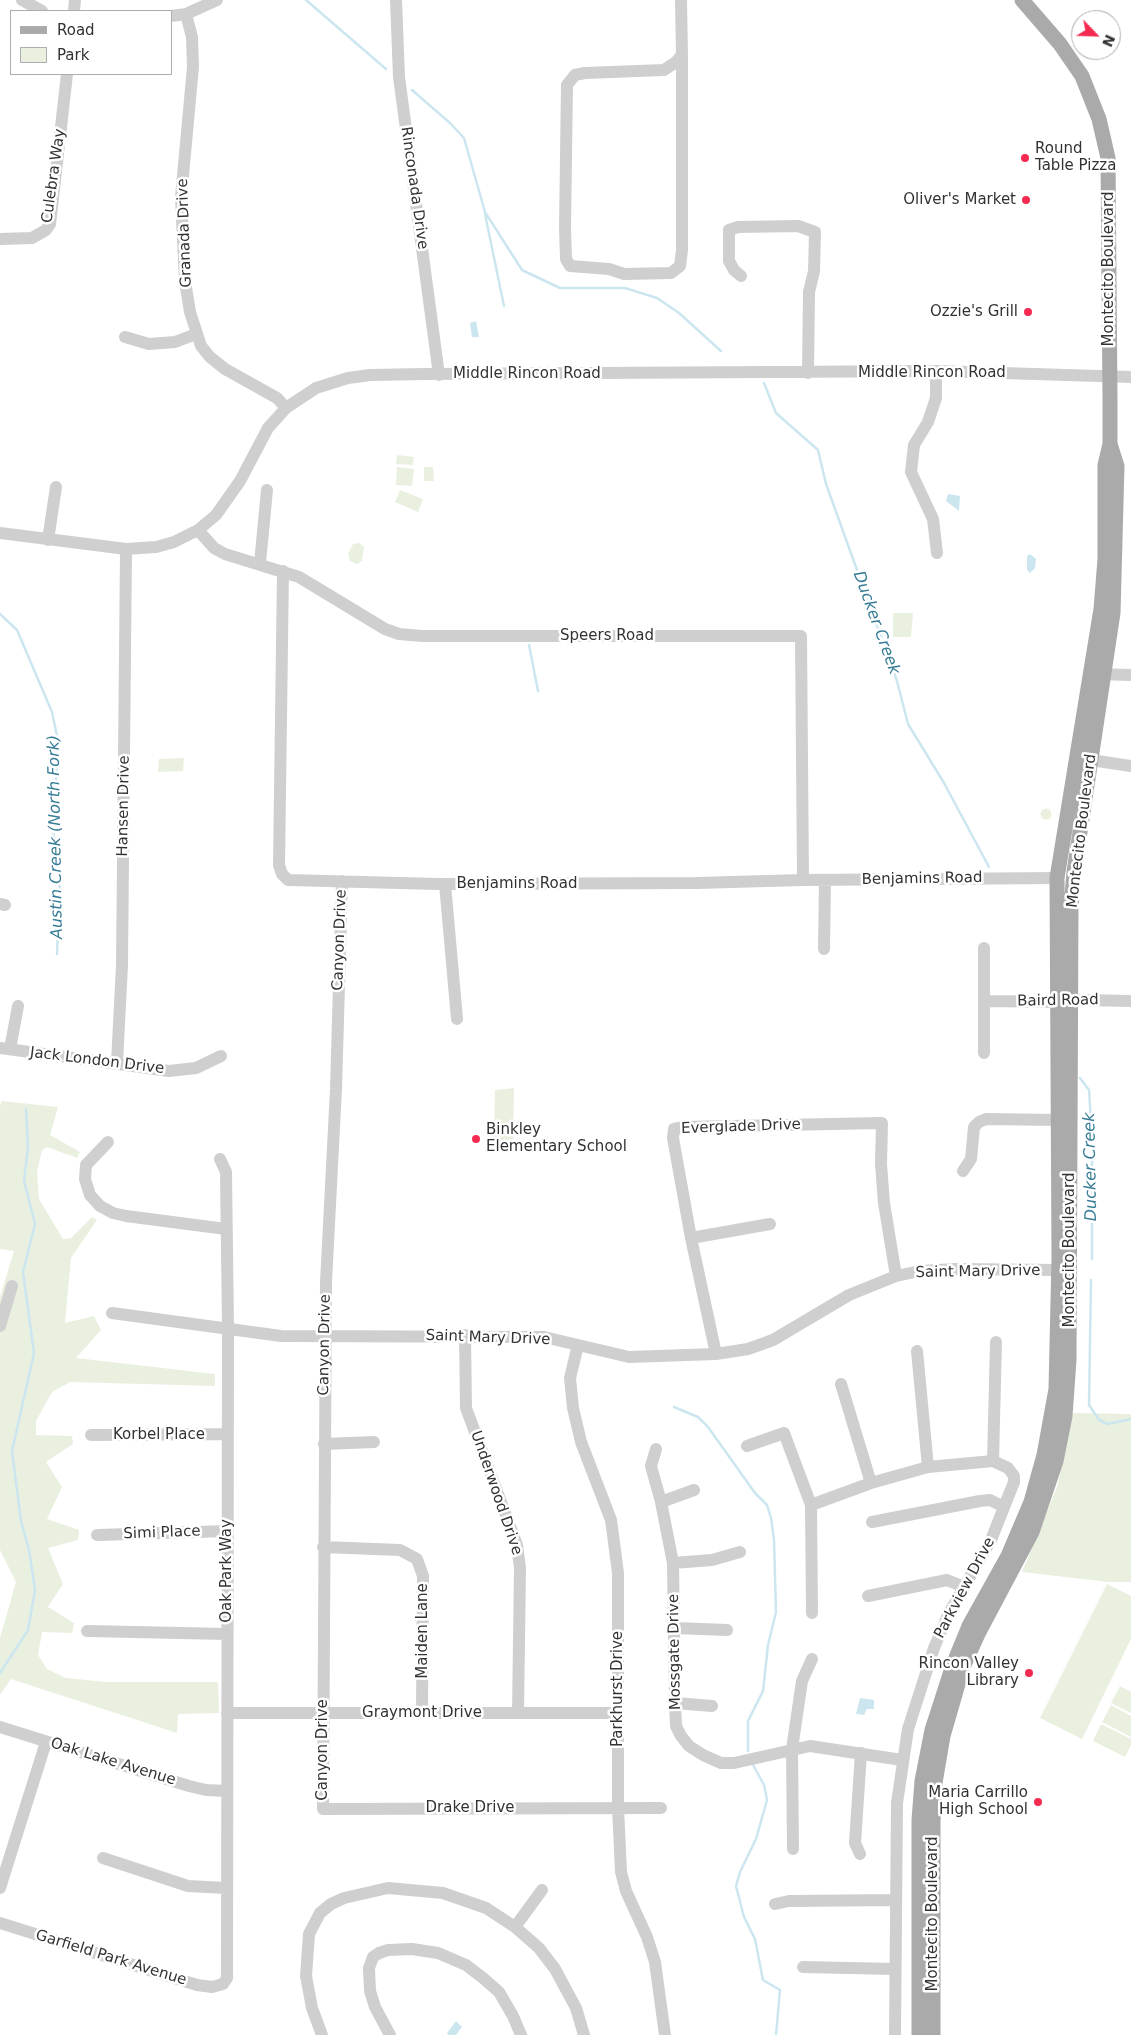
<!DOCTYPE html>
<html>
<head>
<meta charset="utf-8">
<style>
	body { margin:0 }
	#map { position:relative; width:1131px; height:2035px; overflow:hidden; background:#fff; font-family:"DejaVu Sans",sans-serif }
	canvas { display:block }
	.legend { position:absolute; left:10px; top:10px; width:162px; height:65px; box-sizing:border-box; background:#fff; border:1px solid #adadad; margin:0; padding:6px 9px; list-style:none; font-size:15px; color:#323232 }
	.legend li { display:flex; align-items:center; gap:10px; height:25px }
	.legend b { width:25px; border:1px solid #adadad }
	.north { position:absolute; left:1071px; top:10px; width:50px; height:50px; box-sizing:border-box; background:#fff; border:1px solid #adadad; border-radius:50%; rotate:114deg; font-size:14px; font-weight:700; line-height:20px; text-align:center; color:#323232 }
	.north::after { content:''; display:block; margin:auto; width:18px; height:22px; background:#f42a51; clip-path:polygon(50% 0,100% 100%,50% 72%,0 100%) }
</style>
</head>
<body>
<div id="map">
<canvas width="1131" height="2035"></canvas>
<ul class="legend">
<li><b style="height:6px;background:#aaa"></b>Road</li>
<li><b style="height:14px;background:#eaf0e0"></b>Park</li>
</ul>
<div class="north">N</div>
</div>
<script>
const ctx = document.querySelector('canvas').getContext('2d');
ctx.lineJoin = 'round';
function paint(path, color) { ctx.fillStyle = color; ctx.fill(path, 'evenodd'); }
const shape = rows => new Path2D(rows.map(r => 'M' + r).join(''));
function stroke(path, color, width, dash) { ctx.strokeStyle = color; ctx.lineWidth = width; ctx.lineCap = dash ? 'butt' : 'round'; ctx.setLineDash(dash || []); ctx.stroke(path); }
function label(font, color, halo, rows, align = 'center') {
  ctx.font = font + ' "DejaVu Sans",sans-serif'; ctx.lineWidth = 5; ctx.setLineDash([]); ctx.textBaseline = 'middle'; ctx.strokeStyle = halo; ctx.fillStyle = color; for (const [text, x, y, turn = 0] of rows) {
    ctx.save(); ctx.translate(x, y); ctx.rotate((+turn || 0) * Math.PI / 180); ctx.textAlign = isNaN(turn) ? turn : align; if (halo) ctx.strokeText(text, 0, 0); ctx.fillText(text, 0, 0); ctx.restore();
  }
}
paint(shape([
	[397,455,414,457,413,465,396,464],
	[397,467,414,469,412,486,396,485],
	[424,467,433,467,434,481,424,481],
	[400,490,423,499,418,512,395,502],
	[359,543,364,547,362,561,357,564,350,561,348,554,353,544],
	[893,613,913,613,911,637,893,637],
	[184,758,183,771,158,772,159,759],
	'1040.5 814a5.5 5.5 0 1 1 11 0a5.5 5.5 0 1 1-11 0Z',
	[514,1088,513,1150,494,1149,495,1090],
	[2,1101,58,1107,50,1135,80,1152,77,1158,47,1147,42,1150,37,1172,39,1199,63,1239,71,1238,92,1217,97,1220,71,1258,65,1323,94,1316,101,1330,76,1358,215,1374,215,1386,70,1382,52,1392,36,1421,36,1435,72,1436,73,1444,46,1462,62,1487,47,1519,79,1530,78,1540,48,1548,63,1584,48,1607,74,1623,72,1633,42,1632,38,1655,47,1669,66,1678,107,1682,218,1682,219,1713,178,1714,177,1733,11,1679,0,1695,0,1638,16,1582,0,1550,0,1297,14,1251,0,1249,0,1106],
	[1073,1413,1131,1414,1131,1582,1108,1582,1022,1572,1057,1487],
	[1107,1584,1131,1596,1131,1639,1082,1739,1040,1718],
	[1120,1686,1131,1692,1131,1713,1111,1703],
	[1111,1705,1131,1716,1131,1737,1102,1722],
	[1101,1724,1131,1739,1131,1745,1125,1757,1093,1741]
]), '#eaf0e0');
paint(shape([
	[476,321,479,337,472,337,470,323],
	[948,494,960,496,959,511,946,501],
	[1030,554,1036,559,1035,568,1030,573,1027,570,1027,556],
	[860,1698,874,1700,874,1709,867,1709,864,1715,856,1714],
	[456,2021,462,2027,456,2035,449,2035,447,2033]
]), '#cce6f0');
stroke(shape([
	[306,0,386,69],
	[412,90,450,123,464,138,485,212,522,270,560,288,625,288,657,298,679,313,721,351],
	[485,214,504,306],
	[764,383,776,413,818,450,826,484,897,681,908,724,944,783,989,867],
	[0,614,17,630,52,712,58,741,53,830,60,874,57,954],
	[529,645,538,691],
	[1080,1078,1089,1090,1092,1137,1092,1259],
	[1091,1280,1089,1405,1099,1420,1108,1424,1131,1419],
	[674,1407,698,1417,708,1427,755,1493,767,1505,771,1518,774,1540,776,1612,768,1645,763,1691,748,1721,748,1751],
	[0,1673,28,1630,35,1590,29,1550,21,1521,12,1451,34,1353,23,1272,35,1224,24,1181,28,1147,26,1109],
	[752,1763,764,1785,767,1800,756,1839,740,1872,736,1886,744,1917,755,1939,763,1980,780,1990,776,2035]
]), '#cce6f0', 2.5);
stroke(shape([
	[22,0,42,11],
	[396,0,399,77,439,375],
	[681,0,682,55,676,62,664,70,585,73,575,75,567,85,565,228,566,259,570,266,609,269,624,274,671,273,680,266,682,250,682,55],
	[74,11,75,0],
	[186,14,192,37,193,67,181,197,185,281,190,312,201,346,210,357,225,369,277,398,286,408],
	[171,16,186,14,217,0],
	[0,239,32,238,46,230,50,224,67,74],
	[741,276,734,270,729,261,729,230,738,227,798,226,815,232,814,271,809,292,808,373],
	[125,337,149,344,175,342,196,334],
	[936,371,936,398,928,422,914,445,911,472,933,519,937,553],
	[198,530,214,548,225,554,299,577,385,629,399,634,422,636,801,636,803,880],
	[0,533,126,549,156,547,174,542,198,530,216,515,240,481,268,428,286,408,316,388,348,378,370,375,425,374,937,371,1131,377],
	[48,540,56,487],
	[260,563,267,490],
	[283,571,279,865,282,874,288,880,438,884,696,883,803,880,1057,878],
	[1096,674,1131,675],
	[1091,760,1131,766],
	[342,881,336,1089,326,1282,323,1809,661,1808],
	[445,884,457,1019],
	[0,904,5,905],
	[984,948,984,1053],
	[824,949,825,880],
	[985,1001,1059,1002,1083,1000,1131,1001],
	[0,1048,169,1071,196,1068,221,1056],
	[10,1049,18,1006],
	[117,1063,122,965,126,549],
	[108,1142,86,1165,85,1179,90,1195,100,1206,113,1213,126,1216,226,1229],
	[963,1171,971,1159,974,1127,979,1122,986,1119,1058,1120],
	[691,1238,770,1224],
	[112,1313,281,1336,544,1337,629,1357,716,1354,748,1349,773,1340,849,1295,896,1276,920,1271,955,1269,1059,1270],
	[0,1326,12,1286],
	[465,1335,466,1408,517,1545,520,1568,518,1713],
	[578,1345,570,1378,573,1408,581,1442,611,1520,618,1573,618,1807,621,1872,626,1891,647,1937,655,1962,665,2035],
	[917,1351,928,1467],
	[716,1354,691,1238,673,1138,674,1129,684,1127,882,1123,881,1164,884,1203,896,1276],
	[841,1384,871,1483],
	[91,1435,227,1434],
	[324,1444,374,1442],
	[747,1446,784,1433,811,1505,812,1613],
	[656,1449,651,1466,661,1502,673,1563,675,1703,676,1726,681,1736,689,1746,703,1755,721,1763,734,1763,810,1746,902,1760],
	[993,1461,996,1342],
	[661,1502,694,1490],
	[811,1505,871,1483,928,1467,993,1461,1008,1468,1014,1476,1014,1482,991,1540,948,1615,934,1648,908,1729,897,1803,895,2035],
	[872,1522,980,1501,990,1500,1004,1507],
	[97,1535,228,1531],
	[323,1547,400,1550,417,1559,423,1576,422,1712],
	[673,1563,712,1560,740,1552],
	[868,1596,947,1580,964,1587],
	[675,1628,727,1630],
	[87,1631,227,1634],
	[675,1703,712,1706],
	[227,1713,618,1713],
	[0,1727,189,1786,206,1790,227,1791],
	[793,1849,792,1749,802,1681,812,1659],
	[860,1854,855,1843,861,1753],
	[103,1858,188,1886,226,1888],
	[0,1888,46,1742],
	[775,1904,789,1901,896,1900],
	[0,1923,197,1985,212,1987,223,1984,227,1978,228,1327,226,1172,220,1159],
	[515,1927,542,1890],
	[803,1967,895,1969],
	[322,2035,312,2008,306,1976,309,1934,320,1913,331,1904,344,1898,388,1888,443,1893,486,1908,515,1927,539,1948,555,1969,576,2008,584,2035],
	[390,2035,375,2007,370,1991,369,1968,373,1957,379,1953,388,1950,412,1949,438,1953,466,1965,483,1978,499,1992,513,2016,521,2035]
]), '#cfcfcf', 12);
stroke(shape([
	[919,2035,919,1820,922,1781,932,1730,953,1665,969,1626,1008,1556,1031,1502,1044,1455,1056,1389,1059,1258,1057,878,1101,609,1105,559,1105,465,1110,444,1110,399,1108,158,1099,119,1082,76,1060,44,1022,0],
	[933,2035,933,1822,935,1783,943,1736,963,1667,979,1632,1032,1532,1056,1461,1065,1416,1069,1360,1071,907,1074,872,1113,613,1117,466,1110,444]
]), '#aaa', 15);
for (const [x, y, r, color] of [
	[1025,158,5,"#f42a51"],
	[1026,200,5,"#f42a51"],
	[1028,312,5,"#f42a51"],
	[476,1139,5,"#f42a51"],
	[1029,1673,5,"#f42a51"],
	[1038,1802,5,"#f42a51"]
]) { const dot = new Path2D(); dot.arc(x, y, r, 0, 2 * Math.PI); ctx.fillStyle = color; ctx.fill(dot); stroke(dot, '#fff', 2); }
label('15px', '#323232', '#fff', [
	["Round",1035,149,"left"],
	["Table Pizza",1035,166,"left"],
	["Oliver's Market",1016,200],
	["Ozzie's Grill",1018,312],
	["Binkley",486,1130,"left"],
	["Elementary School",486,1147,"left"],
	["Rincon Valley",1019,1664],
	["Library",1019,1681],
	["Maria Carrillo",1028,1793],
	["High School",1028,1810]
], 'right');
label('15px', '#323232', '#fff', [
	["Culebra Way",54,176,-82],
	["Rinconada Drive",414,188,82],
	["Granada Drive",185,233,-92],
	["Montecito Boulevard",1109,269,-90],
	["Middle Rincon Road",932,373],
	["Middle Rincon Road",527,374],
	["Speers Road",607,636],
	["Hansen Drive",124,806,-89],
	["Montecito Boulevard",1082,831,-83],
	["Benjamins Road",922,879,-1],
	["Benjamins Road",517,884],
	["Canyon Drive",340,940,-88],
	["Baird Road",1058,1001,-1],
	["Jack London Drive",97,1061,7],
	["Everglade Drive",741,1127,-2],
	["Montecito Boulevard",1070,1250,-90],
	["Saint Mary Drive",978,1272,-1],
	["Saint Mary Drive",488,1338,2],
	["Canyon Drive",325,1345,-89],
	["Korbel Place",159,1435],
	["Underwood Drive",496,1493,71],
	["Simi Place",162,1533,-2],
	["Oak Park Way",227,1571,-90],
	["Parkview Drive",965,1588,-62],
	["Maiden Lane",423,1631,-90],
	["Mossgate Drive",675,1652,-91],
	["Parkhurst Drive",618,1689,-90],
	["Graymont Drive",422,1713],
	["Canyon Drive",323,1750,-90],
	["Oak Lake Avenue",113,1762,17],
	["Drake Drive",470,1808],
	["Montecito Boulevard",933,1914,-90],
	["Garfield Park Avenue",111,1958,17]
]);
label('italic 16px', '#367c96', '#fff', [
	["Ducker Creek",876,623,70],
	["Austin Creek (North Fork)",56,837,-91],
	["Ducker Creek",1091,1167,-91]
]);
</script>
</body>
</html>
